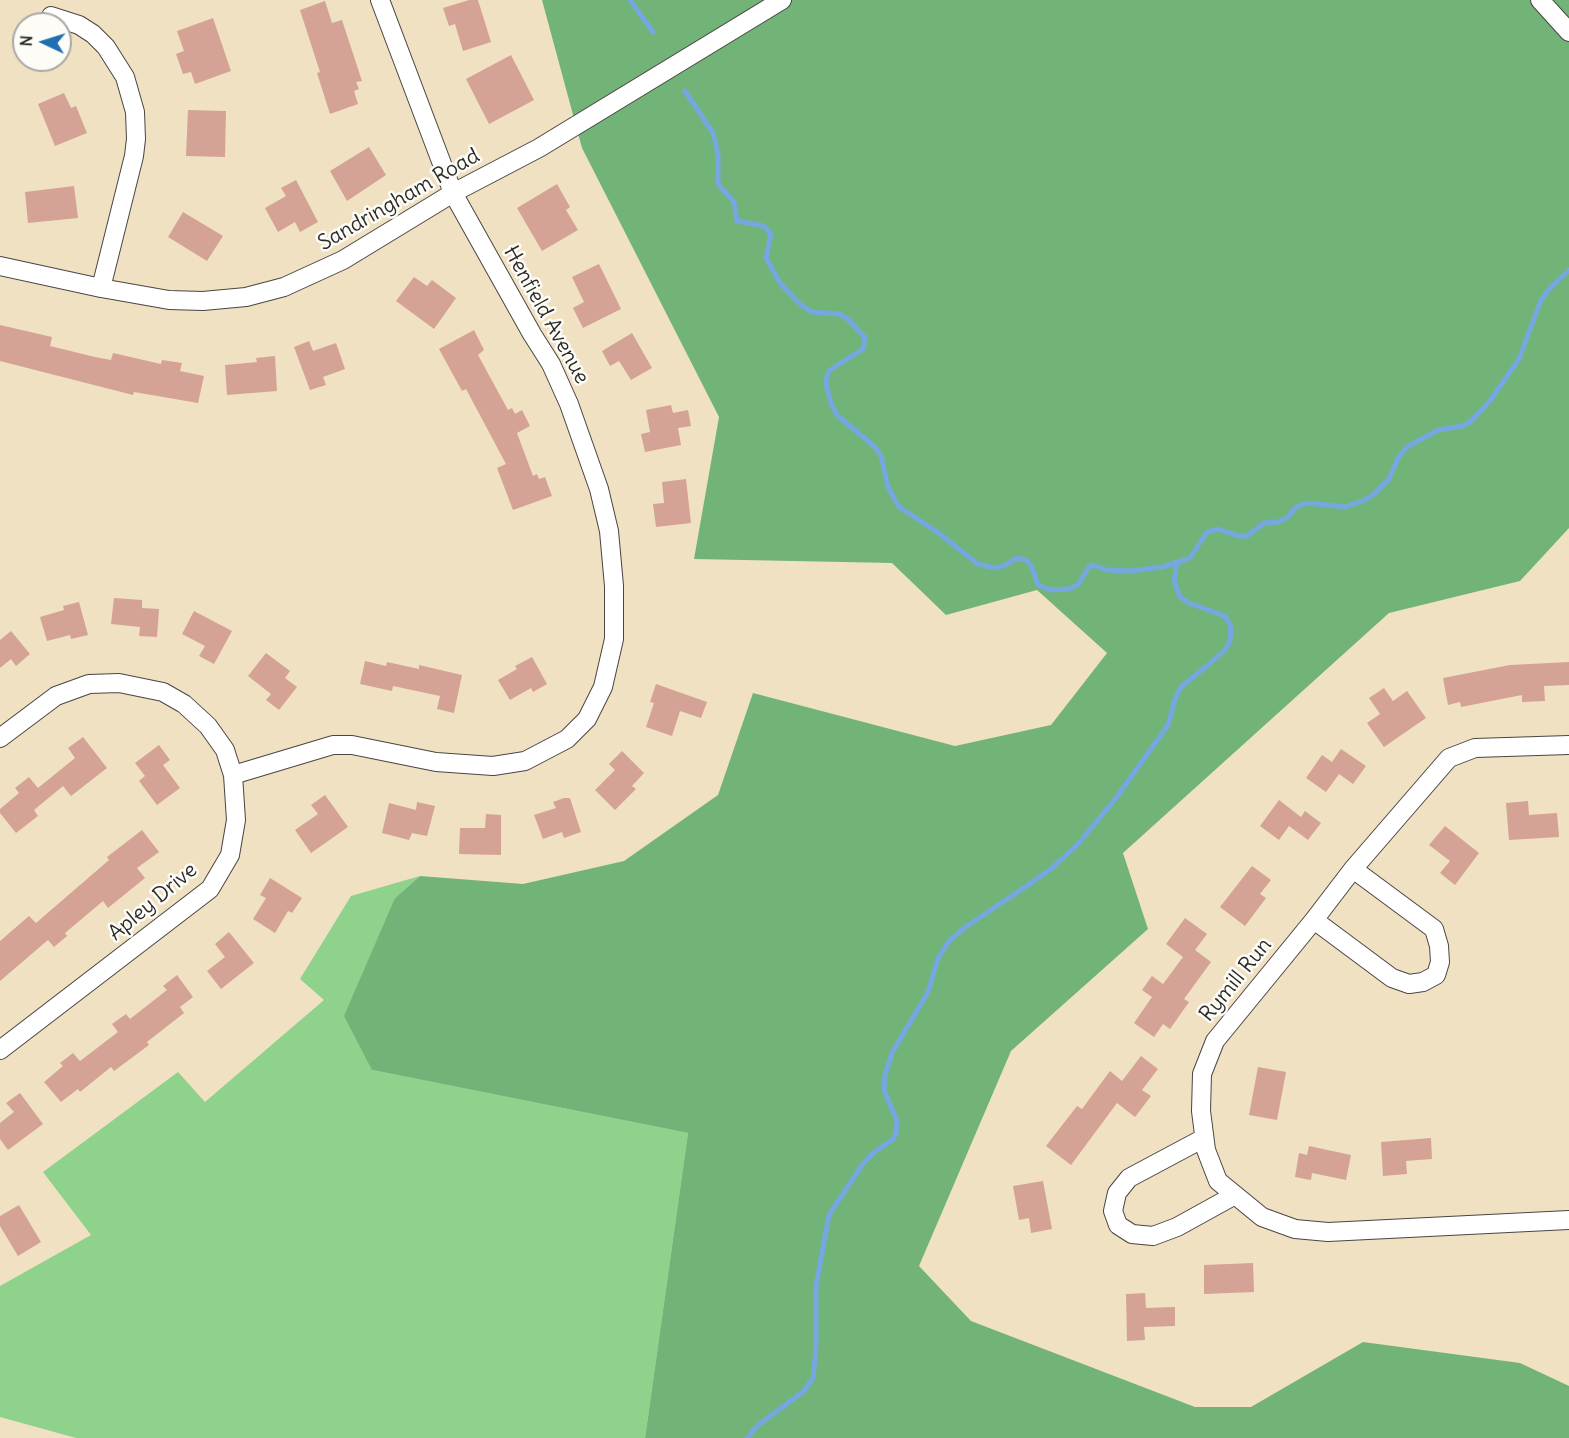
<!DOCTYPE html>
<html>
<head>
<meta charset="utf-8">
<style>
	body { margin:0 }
	#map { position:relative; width:1569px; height:1438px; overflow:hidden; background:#f0e1c3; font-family:Delius,sans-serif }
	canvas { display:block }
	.north { position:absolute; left:12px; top:12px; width:60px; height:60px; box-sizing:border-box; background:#fdfcf7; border:2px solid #a9a8a5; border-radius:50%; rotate:274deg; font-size:16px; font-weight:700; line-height:24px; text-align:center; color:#2b2b2b }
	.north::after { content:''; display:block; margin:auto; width:21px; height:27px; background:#1f6fb2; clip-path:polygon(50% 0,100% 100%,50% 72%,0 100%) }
</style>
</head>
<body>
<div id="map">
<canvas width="1569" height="1438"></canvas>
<div class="north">N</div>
</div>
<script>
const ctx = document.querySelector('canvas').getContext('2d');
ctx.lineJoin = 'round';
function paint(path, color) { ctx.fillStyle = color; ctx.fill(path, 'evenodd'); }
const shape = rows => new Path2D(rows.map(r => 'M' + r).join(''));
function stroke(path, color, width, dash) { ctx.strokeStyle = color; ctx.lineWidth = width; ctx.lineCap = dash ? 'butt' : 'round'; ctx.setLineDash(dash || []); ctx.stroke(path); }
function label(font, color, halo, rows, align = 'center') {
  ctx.font = font + ' Delius,sans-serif'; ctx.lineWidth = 5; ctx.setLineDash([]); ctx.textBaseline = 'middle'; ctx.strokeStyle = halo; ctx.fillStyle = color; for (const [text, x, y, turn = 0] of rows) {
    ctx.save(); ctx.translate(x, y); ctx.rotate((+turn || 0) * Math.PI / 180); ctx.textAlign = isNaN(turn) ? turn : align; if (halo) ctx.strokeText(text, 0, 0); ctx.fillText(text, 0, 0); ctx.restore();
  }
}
paint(shape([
	[420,876,395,898,372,1070,688,1133,645,1438,76,1438,0,1417,0,1286,91,1235,43,1172,178,1072,205,1102,324,1000,300,979,351,896]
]), '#8ed28b');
paint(shape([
	[542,0,1569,0,1569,528,1520,581,1389,613,1123,853,1148,929,1011,1051,919,1266,971,1321,1195,1407,1251,1407,1363,1342,1520,1363,1569,1386,1569,1438,645,1438,688,1133,372,1070,344,1016,395,898,420,876,523,884,624,861,718,795,753,693,955,746,1051,725,1107,653,1037,590,946,615,892,563,694,559,719,417,582,148]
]), '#72b477');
stroke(shape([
	[630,0,653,32],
	[685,91,713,133,718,154,718,184,734,202,737,221,764,226,771,234,766,258,780,283,799,303,811,312,839,314,849,320,865,338,863,349,830,370,826,378,827,388,832,406,837,415,875,447,881,456,888,487,899,507,936,531,978,564,995,568,1006,565,1016,558,1026,560,1031,565,1038,585,1051,590,1069,589,1078,585,1088,568,1092,565,1107,570,1130,571,1162,567,1181,561,1190,558,1207,532,1218,529,1239,536,1247,536,1264,523,1278,522,1288,517,1296,507,1308,503,1345,507,1365,500,1374,494,1389,479,1398,458,1407,447,1438,430,1462,426,1470,422,1489,402,1519,359,1541,300,1551,287,1569,270],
	[747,1438,757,1426,804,1391,813,1378,816,1348,816,1286,829,1215,862,1165,873,1153,892,1140,896,1134,897,1121,884,1090,885,1075,892,1053,928,992,938,958,950,940,967,926,1025,887,1052,868,1078,844,1116,798,1168,725,1176,696,1182,686,1208,665,1225,650,1230,641,1231,627,1225,616,1189,603,1180,597,1174,581,1177,563]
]), '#77a7e1', 5);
paint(shape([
	[469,0,478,0,491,42,463,51,455,24,449,26,443,8],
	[325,1,332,23,342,20,362,81,356,82,359,89,354,91,358,104,330,114,317,73,320,72,300,10],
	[213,18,231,71,195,84,191,72,183,74,176,54,184,51,177,31],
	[511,55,534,100,489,124,466,79],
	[64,93,71,108,76,106,87,133,55,146,38,104],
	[188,110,226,111,225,157,186,156],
	[369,147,386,175,347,201,330,171],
	[296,180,318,222,300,232,295,222,278,232,265,208,286,196,281,188],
	[557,184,570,207,566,210,578,230,542,251,517,208],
	[74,186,78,218,28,223,25,192],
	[183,212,223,236,207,261,168,237],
	[599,264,621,309,583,328,573,308,584,302,572,277],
	[414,277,427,286,432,280,456,298,434,329,396,301],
	[0,325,52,337,50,346,95,357,111,360,113,353,161,364,162,360,182,363,180,371,204,376,198,403,134,392,133,395,0,361],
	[474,330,484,350,478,355,508,410,512,408,515,414,522,410,530,426,517,433,533,476,537,474,539,479,545,477,552,496,513,510,497,468,506,464,466,389,462,391,439,349],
	[632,333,652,368,631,380,619,361,610,366,602,351],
	[309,341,313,351,336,343,345,369,323,377,326,385,310,390,294,347],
	[275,356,277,391,227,395,225,365,257,362,256,358],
	[671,405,673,413,688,410,691,426,678,428,681,445,645,452,641,434,650,432,646,410],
	[686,479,691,523,656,527,653,504,664,503,662,482],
	[114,598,142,600,142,608,159,609,157,637,139,636,140,627,111,624],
	[79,602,88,635,71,639,70,635,47,641,40,617,64,610,63,606],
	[194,611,232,631,214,664,199,656,205,646,182,634],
	[11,631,30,654,16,666,11,659,0,668,0,640],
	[266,653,290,671,285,678,297,687,279,710,266,700,271,694,248,676],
	[532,657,547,684,533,692,531,688,510,700,498,680,517,669,515,666],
	[365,661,386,666,387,662,419,669,419,665,462,675,454,713,437,709,440,696,393,686,392,691,360,684],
	[1569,662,1569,685,1544,686,1545,701,1522,702,1522,695,1461,707,1460,702,1448,705,1443,678,1510,665],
	[656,684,707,702,701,718,680,711,672,736,646,727,654,703,650,702],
	[1384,688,1393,701,1407,691,1426,718,1384,747,1367,723,1380,714,1369,698],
	[83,737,107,768,71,796,63,786,34,810,38,816,16,833,0,813,0,809,19,793,15,788,29,777,38,788,75,758,68,748],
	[159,745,170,760,163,765,180,788,157,805,139,781,145,776,135,763],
	[1341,749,1366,766,1353,784,1339,774,1326,792,1306,778,1322,755,1332,762],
	[622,751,644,773,632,786,636,789,615,810,595,790,615,770,609,764],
	[325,795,348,827,311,853,295,830,318,814,311,805],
	[564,798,570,798,581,832,564,838,562,832,543,839,534,815,556,808,553,802],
	[1279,800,1301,817,1305,811,1321,823,1308,840,1289,826,1279,840,1260,826],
	[1528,801,1529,815,1557,813,1559,837,1509,840,1506,803],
	[417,802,435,806,427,836,412,833,409,840,382,833,389,803,416,810],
	[486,814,501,815,501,855,459,854,460,828,485,828],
	[1445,826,1479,853,1455,885,1440,873,1450,861,1429,845],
	[142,830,159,852,137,868,145,878,108,908,103,901,65,933,67,936,54,947,48,940,0,981,0,941,29,916,36,923,109,860,107,857],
	[1252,866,1271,880,1260,894,1266,898,1245,926,1220,907],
	[270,878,302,898,292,913,288,911,275,933,253,919,266,898,260,895],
	[1185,918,1207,934,1195,950,1211,962,1184,999,1189,1002,1170,1029,1163,1024,1154,1037,1134,1023,1152,997,1142,990,1152,976,1163,984,1183,957,1166,944],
	[229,932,254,963,221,989,207,971,225,957,215,944],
	[177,975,193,997,180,1007,184,1013,147,1042,149,1045,114,1071,111,1067,80,1092,78,1089,61,1102,44,1082,63,1066,60,1063,73,1053,80,1061,118,1032,112,1024,126,1014,130,1019,167,990,163,986],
	[1141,1056,1158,1069,1142,1090,1151,1096,1135,1117,1117,1103,1071,1165,1046,1146,1077,1106,1082,1109,1110,1071,1122,1081],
	[1258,1067,1286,1072,1277,1120,1249,1115],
	[20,1093,43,1124,8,1150,0,1139,0,1123,14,1112,6,1103],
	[1431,1138,1432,1159,1406,1161,1407,1174,1383,1176,1381,1142],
	[1309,1146,1351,1155,1346,1180,1312,1173,1311,1180,1295,1177,1299,1153,1307,1155],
	[1043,1181,1052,1229,1031,1233,1029,1218,1019,1220,1013,1186],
	[19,1205,41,1242,18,1256,0,1226,0,1216],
	[1253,1263,1254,1292,1204,1294,1204,1265],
	[1145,1293,1146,1308,1175,1307,1175,1326,1144,1327,1145,1340,1127,1341,1126,1294]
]), '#d4a395');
const minor = shape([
	[1540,0,1569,32],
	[51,16,79,25,93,34,106,47,125,77,135,112,136,139,134,156,101,288],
	[0,266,101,288,169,300,203,301,246,297,284,287,343,260,453,193,539,148,782,0],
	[0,738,56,696,89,684,119,683,163,692,184,704,208,726,225,750,233,775,236,820,230,855,210,889,0,1050],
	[1569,745,1475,748,1449,758,1353,869,1314,920,1215,1041,1202,1074,1201,1111,1206,1150,1218,1181,1262,1217,1295,1229,1328,1232,1569,1220],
	[233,775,333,745,352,745,436,762,493,766,525,761,567,739,587,719,603,687,614,639,614,586,609,531,599,489,569,404,551,364,532,334,453,193,380,0],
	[1314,920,1392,978,1409,984,1423,982,1436,975,1440,962,1439,946,1434,929,1353,869],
	[1204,1138,1129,1178,1117,1193,1113,1211,1118,1225,1132,1234,1153,1236,1177,1227,1235,1195]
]);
stroke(minor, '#494642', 20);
stroke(minor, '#fff', 18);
label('21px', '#2b2b2b', '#fdfcf7', [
	["Sandringham Road",399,200,-30],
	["Henfield Avenue",546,315,61],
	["Apley Drive",153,902,-40],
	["Rymill Run",1236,980,-51]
]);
</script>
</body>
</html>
